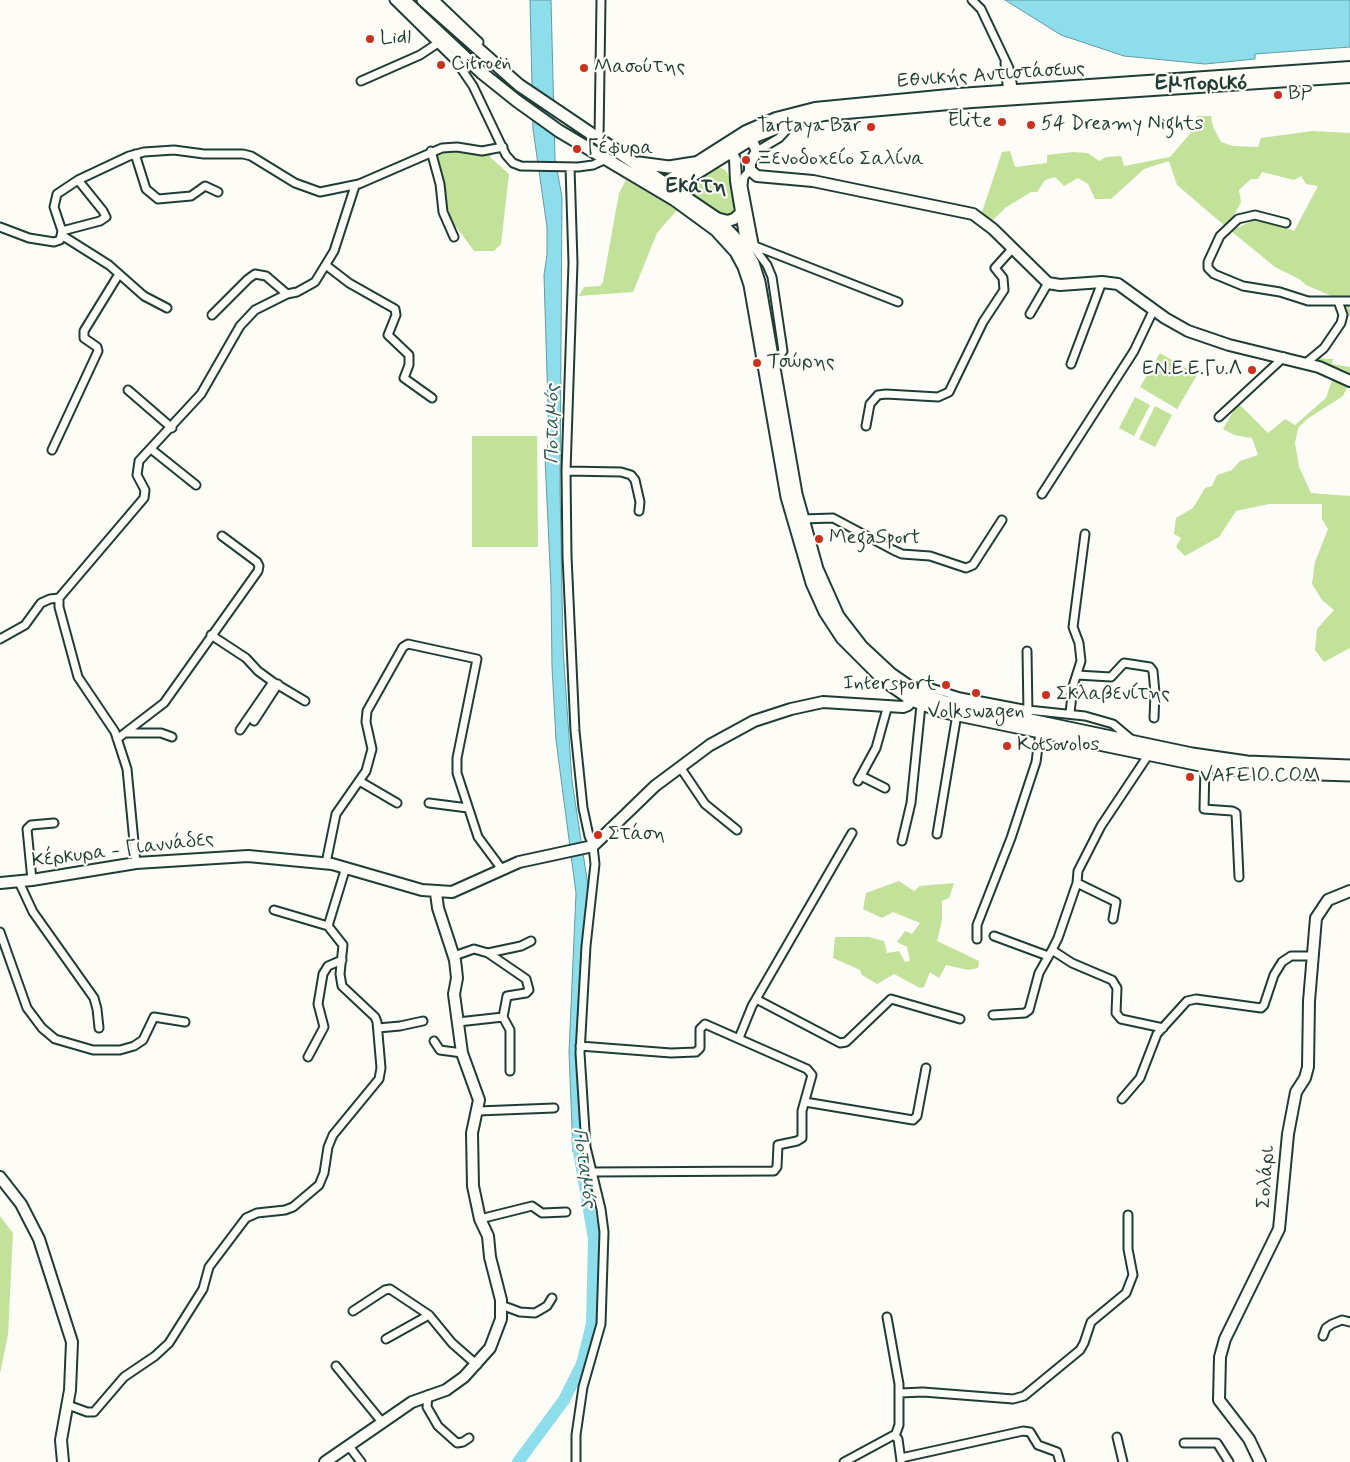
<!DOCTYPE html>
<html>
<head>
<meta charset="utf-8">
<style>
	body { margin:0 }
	canvas { display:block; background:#fdfcf7 }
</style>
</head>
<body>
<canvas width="1350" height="1462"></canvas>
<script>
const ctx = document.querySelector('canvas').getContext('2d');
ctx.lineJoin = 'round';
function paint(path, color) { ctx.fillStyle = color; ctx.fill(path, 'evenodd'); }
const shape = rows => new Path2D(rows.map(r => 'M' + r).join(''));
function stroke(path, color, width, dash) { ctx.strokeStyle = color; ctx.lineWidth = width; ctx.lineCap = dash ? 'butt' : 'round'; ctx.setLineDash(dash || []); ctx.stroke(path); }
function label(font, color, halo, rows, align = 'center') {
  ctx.font = font + ' Mynerve,sans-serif'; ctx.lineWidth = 4.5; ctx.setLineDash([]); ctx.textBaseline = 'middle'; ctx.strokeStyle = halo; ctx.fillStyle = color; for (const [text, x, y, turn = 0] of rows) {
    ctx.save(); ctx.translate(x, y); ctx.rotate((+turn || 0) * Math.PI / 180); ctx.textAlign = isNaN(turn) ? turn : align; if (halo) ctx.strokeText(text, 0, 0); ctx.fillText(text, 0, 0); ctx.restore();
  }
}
paint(shape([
	[1197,116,1211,116,1213,127,1221,142,1233,146,1258,147,1261,138,1312,131,1350,133,1350,316,1337,307,1336,298,1306,285,1299,279,1275,267,1231,231,1254,220,1264,220,1294,231,1318,186,1306,184,1301,176,1294,180,1262,172,1258,179,1251,179,1239,190,1241,202,1233,217,1225,226,1177,185,1169,161,1144,169,1111,199,1095,199,1088,184,1078,178,1064,186,1055,177,1045,180,1037,192,1031,192,1005,208,991,222,980,218,1002,152,1010,151,1015,167,1047,163,1047,155,1073,152,1088,153,1099,161,1106,157,1121,156,1124,166,1170,157,1195,128],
	[453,149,493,153,490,157,509,174,501,244,494,251,474,251,451,220,434,153],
	[716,166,725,170,729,176,734,208,731,215,721,215,682,187],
	[626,180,677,210,657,233,633,292,579,296,584,287,600,286,603,282,619,193],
	[1160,353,1197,375,1177,409,1140,387],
	[1315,358,1333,359,1332,364,1350,367,1350,381,1343,396,1307,419,1298,428,1295,443,1299,467,1311,493,1350,496,1350,648,1324,662,1315,650,1317,629,1334,610,1322,600,1312,584,1315,562,1328,529,1322,519,1322,504,1269,504,1236,511,1219,537,1185,556,1176,547,1181,538,1174,534,1176,518,1193,508,1205,488,1212,486,1217,475,1232,470,1240,461,1258,455,1252,438,1234,435,1223,429,1238,403,1268,433,1285,419,1295,425,1326,398,1335,371,1310,361],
	[1135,397,1150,405,1134,436,1119,428],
	[1155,406,1172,415,1155,447,1139,439],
	[472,436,537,436,538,547,472,547],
	[899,881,914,891,920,886,954,883,949,898,942,901,942,920,937,941,979,961,978,968,968,970,946,965,939,978,930,972,924,987,920,988,894,974,877,984,862,975,860,970,833,958,835,937,869,937,884,941,887,953,899,951,905,962,910,961,907,947,897,942,905,931,912,934,920,923,893,912,882,918,863,909,866,893],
	[0,1216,13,1233,8,1335,0,1373]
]), '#c2e199');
const water = shape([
	[530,0,551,0,555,159,562,197,560,489,563,648,572,781,588,886,578,1044,581,1147,578,1155,573,1152,569,1052,576,893,556,740,552,667,551,588,545,458,549,440,544,275,547,255,547,227,533,129,530,0],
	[1005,0,1350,0,1350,47,1255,54,1255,59,1205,64,1124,56,1061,35,1005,0]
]);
paint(water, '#8dddeb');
stroke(water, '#619da2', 1);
stroke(shape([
	[518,1462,564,1400,582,1364,592,1324,594,1239,577,1140]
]), '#8dddeb', 12);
const street = shape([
	[394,0,456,61,473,86,506,155,513,163,521,166,578,167,593,165,606,159],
	[435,0,479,42],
	[972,0,981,9,1009,68,1014,92],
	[1005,63,1008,95],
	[361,81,420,55,438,43],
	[599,139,601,0],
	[431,151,440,184,443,212,454,237],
	[757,151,779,138,792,124],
	[135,154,146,189,158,199,191,196,205,186,218,192],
	[570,167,573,263,566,471,567,556,575,731,583,808,589,836,593,846,595,864,586,946,580,1053,586,1147,601,1209,604,1232,601,1324,583,1387,576,1435,576,1462],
	[750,170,744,177,743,186,755,249,767,265,772,277,783,351,773,364],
	[1286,223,1255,215,1238,219,1220,236,1208,262,1208,268,1214,274,1243,286,1280,292,1308,301,1350,301],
	[0,227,29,238,54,242,60,240,62,231,54,207,57,194,78,180,129,156,144,152,174,150,204,154,243,154,251,156,295,183,320,192,359,184,442,148,457,147,482,151,503,147],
	[62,231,100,221,106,217,103,211,78,180],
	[63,236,109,265,144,296,167,308],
	[755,246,898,302],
	[327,266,349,283,395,309,396,315,388,335,409,355,409,365,404,378,432,398],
	[1030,314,1048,283],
	[212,315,248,279,255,274,266,276,287,294,297,292,315,282,334,251,355,186],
	[1306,363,1324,348,1341,323,1343,315,1338,301],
	[1071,364,1102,282],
	[128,390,172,428],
	[1219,417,1284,357],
	[866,426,870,404,878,395,886,394,938,397,949,392,983,322,1004,290,1003,278,995,268,1013,248],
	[151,449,196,485],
	[52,450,98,351,97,347,84,338,84,331,119,274],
	[566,471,621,472,631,475,635,480,640,502,639,511],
	[1042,494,1134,351,1154,309],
	[802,519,833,518,893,550,902,554,930,556,966,568,973,565,1002,520],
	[211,635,246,658,258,671,273,682,305,701],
	[0,639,25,625,41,603,50,599,59,598],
	[1027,651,1028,714],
	[1077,675,1111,677,1124,663,1150,667,1153,671,1155,693,1154,718],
	[914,691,925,686,960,697,1028,710,1085,716,1113,724,1132,740],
	[1070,713,1073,686,1081,661,1079,643,1073,627,1085,534],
	[254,721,278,684],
	[240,730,273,682],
	[125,733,161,733,172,737],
	[117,739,164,703,258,571,259,566,257,562,222,536],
	[1205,766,1204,809,1232,811,1236,813,1239,877],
	[680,767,705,804,737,830],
	[861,776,885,788],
	[858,781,876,748,888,705],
	[361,782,397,803],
	[429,803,468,808],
	[937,834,957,714],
	[902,841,911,803,921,705],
	[136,863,127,769,115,732,78,677,59,607,59,598,144,498,145,490,137,475,139,461,201,394,240,326,255,310,287,294],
	[326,863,336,814,366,771,372,749,366,722,367,711,403,647,408,644,477,659,457,758,457,773,478,837,501,868],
	[32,880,27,829,31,825,54,823],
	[19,882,33,912,94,998,97,1009,99,1028],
	[1077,883,1078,871,1101,826,1149,754],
	[274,910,328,926],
	[1113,919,1116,902,1077,883,1058,938,1052,950,1072,963,1112,980,1117,988,1116,1013,1121,1019,1163,1028],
	[0,932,27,1008,42,1028,55,1039,93,1050,120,1050,134,1046,143,1040,154,1017,185,1022],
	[994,936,1048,956],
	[977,939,977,925,1011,838,1036,762,1040,732],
	[454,956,474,949,488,953,521,946,531,941],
	[756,999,840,1043,846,1042,891,999,960,1019],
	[993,1015,1025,1013,1029,1010,1039,973,1052,950],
	[503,1017,510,1030,510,1071],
	[458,1022,503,1017,507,996,526,993,529,990,526,979,488,953],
	[378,1028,400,1026,423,1021],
	[739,1038,752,1006,852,833],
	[434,1041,440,1050,462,1053],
	[580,1046,671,1053,696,1052,700,1048,700,1029,705,1024,807,1069,812,1075,802,1111,802,1138,797,1141,778,1145,777,1167,774,1171,592,1172],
	[308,1057,324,1027,318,1004,323,974,328,966,342,960],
	[1122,1099,1140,1078,1157,1034,1187,1001,1196,999,1261,1008,1264,1005,1274,975,1282,962,1291,956,1312,956],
	[805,1102,913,1120,917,1116,926,1068],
	[478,1111,554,1108],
	[480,1219,532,1206,542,1213,566,1212],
	[501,1305,520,1312,535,1313,547,1306,552,1298],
	[353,1311,385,1290,390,1289,429,1315,452,1343,477,1365],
	[887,1317,899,1384,899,1425,895,1436],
	[1323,1336,1326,1328,1332,1324,1342,1320,1350,1322],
	[386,1339,429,1315],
	[336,1366,382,1422],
	[900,1393,923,1392,1013,1399,1024,1396,1080,1350,1084,1343,1091,1322,1126,1293,1133,1275,1128,1249,1128,1215],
	[428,1395,427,1407,438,1426,457,1443,463,1442,469,1438],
	[68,1405,87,1412,94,1412,124,1377,155,1356,169,1343,203,1289,209,1267,246,1218,257,1213,285,1210,293,1207,319,1185,324,1173,328,1147,333,1135,379,1079,381,1068,377,1022,375,1017,342,986,340,974,343,945,328,926,346,867],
	[1117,1437,1123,1462],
	[1184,1443,1217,1443,1229,1462],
	[348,1445,361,1462],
	[901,1458,1023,1431,1030,1432,1038,1445,1057,1452,1060,1462],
	[844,1462,894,1435,898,1439,901,1461]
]);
const secondary = shape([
	[748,134,757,151,750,163,750,170,757,176,813,181,973,214,993,229,1048,283,1060,285,1102,282,1118,284,1165,318,1188,331,1229,345,1319,367,1350,381],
	[728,146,735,159,736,181,748,254],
	[658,187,746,131,776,118,815,108,959,94,1350,67],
	[667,192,757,136,793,122,824,115,972,102,1350,77],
	[716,218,728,221,734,219,742,212],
	[0,883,32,880,136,863,248,856,332,864,422,890,452,892,519,862,593,846,655,786,710,745,754,721,791,709,823,702,903,707,908,705,916,695],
	[0,1177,21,1204,39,1239,72,1342,70,1390,61,1440,63,1462],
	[325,1462,412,1402,446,1390,464,1377,490,1348,501,1319,501,1300,490,1257,488,1236,480,1219,473,1186,472,1133,479,1100,462,1053,454,994,457,978,455,960,438,908,436,893],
	[1260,1462,1249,1439,1219,1400,1220,1357,1225,1339,1279,1229,1288,1134,1296,1092,1305,1078,1308,1067,1309,1001,1316,918,1328,900,1350,891]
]);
const primary = shape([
	[404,0,482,73,517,101,559,131,675,200,716,230,736,252,744,267,750,285,787,497,812,583,825,612,842,638,885,681,912,700,944,712,1205,766,1259,772,1350,775],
	[423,0,519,85,716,218,743,246,753,263,759,282,796,494,817,569,838,616,862,647,891,674,917,692,945,702,1192,754,1247,762,1350,766],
	[639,163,669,167,694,163]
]);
stroke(street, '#1f3d34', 11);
stroke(secondary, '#1f3d34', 14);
stroke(primary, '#1f3d34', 15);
stroke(street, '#fdfcf7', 7);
stroke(secondary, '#fdfcf7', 10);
stroke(primary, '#fdfcf7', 11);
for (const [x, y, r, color] of [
	[370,39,5,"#c8321e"],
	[441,65,5,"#c8321e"],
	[584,68,5,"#c8321e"],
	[1278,95,5,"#c8321e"],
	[1002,122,5,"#c8321e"],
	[1031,125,5,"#c8321e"],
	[871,127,5,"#c8321e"],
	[577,149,5,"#c8321e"],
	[746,160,5,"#c8321e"],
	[757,363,5,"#c8321e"],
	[1252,370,5,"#c8321e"],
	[819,539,5,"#c8321e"],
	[946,685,5,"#c8321e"],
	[976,693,5,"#c8321e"],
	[1046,695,5,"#c8321e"],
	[1007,746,5,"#c8321e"],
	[1190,777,5,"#c8321e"],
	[598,835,5,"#c8321e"]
]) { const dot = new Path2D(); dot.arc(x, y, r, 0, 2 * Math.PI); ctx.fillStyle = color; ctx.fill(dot); stroke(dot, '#fdfcf7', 2); }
label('20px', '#1f3d34', '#fdfcf7', [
	["Lidl",380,39],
	["Citroën",451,65],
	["Μασούτης",594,68],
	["BP",1288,95],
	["Elite",992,122,"right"],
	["54 Dreamy Nights",1041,125],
	["Tartaya Bar",861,127,"right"],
	["Γέφυρα",587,149],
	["Ξενοδοχείο Σαλίνα",756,160],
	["Τσώρης",767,363],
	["ΕΝ.Ε.Ε.Γυ.Λ",1242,370,"right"],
	["MegaSport",829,539],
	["Intersport",936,685,"right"],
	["Σκλαβενίτης",1056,695],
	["Volkswagen",976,713,"center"],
	["Kotsovolos",1017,746],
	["VAFEIO.COM",1200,777],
	["Στάση",608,835]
], 'left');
label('20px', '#1f3d34', '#fdfcf7', [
	["Εθνικής Αντιστάσεως",991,76,-4],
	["Κέρκυρα - Γιαννάδες",123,851,-7],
	["Σολάρι",1267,1177,-86]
]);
label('bold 21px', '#1f3d34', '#fdfcf7', [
	["Εκάτη",696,188]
]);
label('italic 21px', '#355d59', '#fdfcf7', [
	["Ποταμός",554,424,-90],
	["Ποταμός",583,1168,82]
]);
label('bold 22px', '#1f3d34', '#fdfcf7', [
	["Εμπορικό",1201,84]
]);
</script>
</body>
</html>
